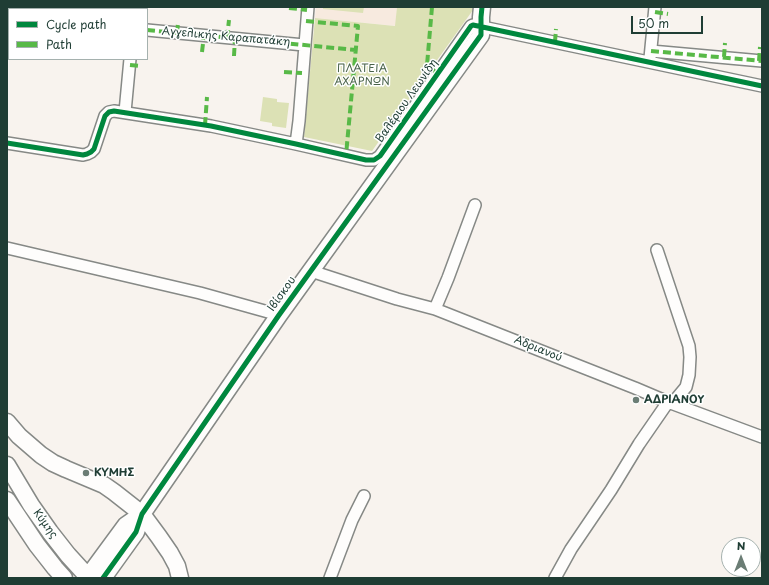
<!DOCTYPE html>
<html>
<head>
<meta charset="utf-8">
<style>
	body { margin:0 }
	#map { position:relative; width:769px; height:585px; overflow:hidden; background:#f8f3ee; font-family:"Playpen Sans",sans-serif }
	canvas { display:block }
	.frame { position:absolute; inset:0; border:8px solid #1f3d34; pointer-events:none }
	.legend { position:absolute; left:8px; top:8px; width:140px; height:52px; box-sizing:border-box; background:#fff; border:1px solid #a5b1ae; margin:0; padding:5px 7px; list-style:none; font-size:12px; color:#1f3d34 }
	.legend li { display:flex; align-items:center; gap:8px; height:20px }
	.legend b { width:20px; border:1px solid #a5b1ae }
	.north { position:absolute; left:721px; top:537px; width:40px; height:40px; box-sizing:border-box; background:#fff; border:1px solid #a5b1ae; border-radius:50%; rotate:0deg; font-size:11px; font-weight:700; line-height:16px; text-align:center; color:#1f3d34 }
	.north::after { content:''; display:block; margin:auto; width:14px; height:18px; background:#6b7d75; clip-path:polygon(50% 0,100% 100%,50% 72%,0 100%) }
	.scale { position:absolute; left:631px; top:16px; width:72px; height:18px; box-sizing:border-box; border:2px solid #1f3d34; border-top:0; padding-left:5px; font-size:12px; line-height:14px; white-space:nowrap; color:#1f3d34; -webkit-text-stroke:3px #fff; paint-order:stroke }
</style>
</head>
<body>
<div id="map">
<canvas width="769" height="585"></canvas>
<div class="frame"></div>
<ul class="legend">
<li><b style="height:5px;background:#00873e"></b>Cycle path</li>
<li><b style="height:5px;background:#58b947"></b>Path</li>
</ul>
<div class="north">N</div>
<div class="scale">50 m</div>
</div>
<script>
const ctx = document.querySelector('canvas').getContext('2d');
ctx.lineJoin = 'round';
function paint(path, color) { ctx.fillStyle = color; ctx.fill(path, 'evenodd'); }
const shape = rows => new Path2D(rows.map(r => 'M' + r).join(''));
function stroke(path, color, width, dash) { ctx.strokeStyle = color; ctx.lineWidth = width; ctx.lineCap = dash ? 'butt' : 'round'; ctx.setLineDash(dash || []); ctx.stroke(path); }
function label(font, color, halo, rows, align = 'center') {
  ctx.font = font + ' "Playpen Sans",sans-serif'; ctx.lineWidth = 3; ctx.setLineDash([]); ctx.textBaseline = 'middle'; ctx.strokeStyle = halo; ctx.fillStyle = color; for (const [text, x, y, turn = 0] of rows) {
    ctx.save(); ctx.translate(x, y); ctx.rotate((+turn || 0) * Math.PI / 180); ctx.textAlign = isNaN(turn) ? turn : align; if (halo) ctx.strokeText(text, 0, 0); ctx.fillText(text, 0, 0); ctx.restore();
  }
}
paint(shape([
	[316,7,397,7,396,26,315,18]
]), '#f7eadf');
paint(shape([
	[323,7,364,7,363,13,323,9],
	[397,7,473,7,473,10,372,151,304,137,315,18,395,26],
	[263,97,277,99,277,102,289,103,286,128,272,126,272,123,260,121]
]), '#dce1b5');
const street = shape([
	[135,9,135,7],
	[147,30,304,45],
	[651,51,762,61],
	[650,58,655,7],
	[125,112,130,59],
	[7,143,83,155,87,154,91,152,94,149,105,116,109,112,114,111,211,126,296,144,366,160,374,160,380,156,471,26,473,25,762,86],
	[296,144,299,121,308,7],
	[7,248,200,293,279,315],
	[311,271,397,299,435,309,635,388,668,402,762,437],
	[435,309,448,278,475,205],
	[330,578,352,520,364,496],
	[555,578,571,549,611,490,639,444,668,402,676,399,686,387,689,375,690,357,689,346,657,250]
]);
const secondary = shape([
	[7,422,19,436,41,455,53,463,66,469,104,485,114,492,142,514,159,537,170,553,177,566,180,578],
	[7,465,31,505,50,532,68,555,89,578],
	[7,500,37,545,55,568,64,578],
	[87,578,126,525,142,514],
	[103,578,136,532,142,514,279,315,481,35,481,17,482,7]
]);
stroke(street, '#868986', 14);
stroke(secondary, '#868986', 19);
stroke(street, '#fefdfc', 11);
stroke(secondary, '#fefdfc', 16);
stroke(shape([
	[432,7,427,65,438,74],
	[289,8,307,10],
	[655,12,668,14],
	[306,21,358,26,346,155],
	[147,30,356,50],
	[177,33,178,23],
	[227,38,229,20],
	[555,42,556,29],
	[651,51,762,61],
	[202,52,204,35],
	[234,56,235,38],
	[724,57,725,43],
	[759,61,760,47],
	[130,65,141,66],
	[284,72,302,73],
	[205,125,207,97]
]), '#58b947', 4, [8, 4]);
stroke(shape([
	[7,143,83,155,87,154,91,152,94,149,105,116,109,112,114,111,211,126,296,144,366,160,374,160,380,156,471,26,473,25,762,86],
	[103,578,136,532,142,514,279,315,481,35,481,17,482,7]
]), '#00873e', 5);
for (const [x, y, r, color] of [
	[636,400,4,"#6b7d75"],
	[86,473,4,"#6b7d75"]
]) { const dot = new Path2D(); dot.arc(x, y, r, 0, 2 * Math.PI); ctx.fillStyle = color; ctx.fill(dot); stroke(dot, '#fff', 1.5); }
label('11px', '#1f3d34', '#fff', [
	["Αγγελικής Καραπατάκη",226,37,5],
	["Βαλέριου Λεωνίδη",407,101,-55],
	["Ιβίσκου",282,294,-55],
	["Αδριανού",538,349,22],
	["Κύμης",45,524,54]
]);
label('11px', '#486249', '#fff', [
	["ΠΛΑΤΕΙΑ",362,69],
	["ΑΧΑΡΝΩΝ",362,82]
]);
label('bold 11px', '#1f3d34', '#fff', [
	["ΑΔΡΙΑΝΟΥ",644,400],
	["ΚΥΜΗΣ",94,473]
], 'left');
</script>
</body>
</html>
